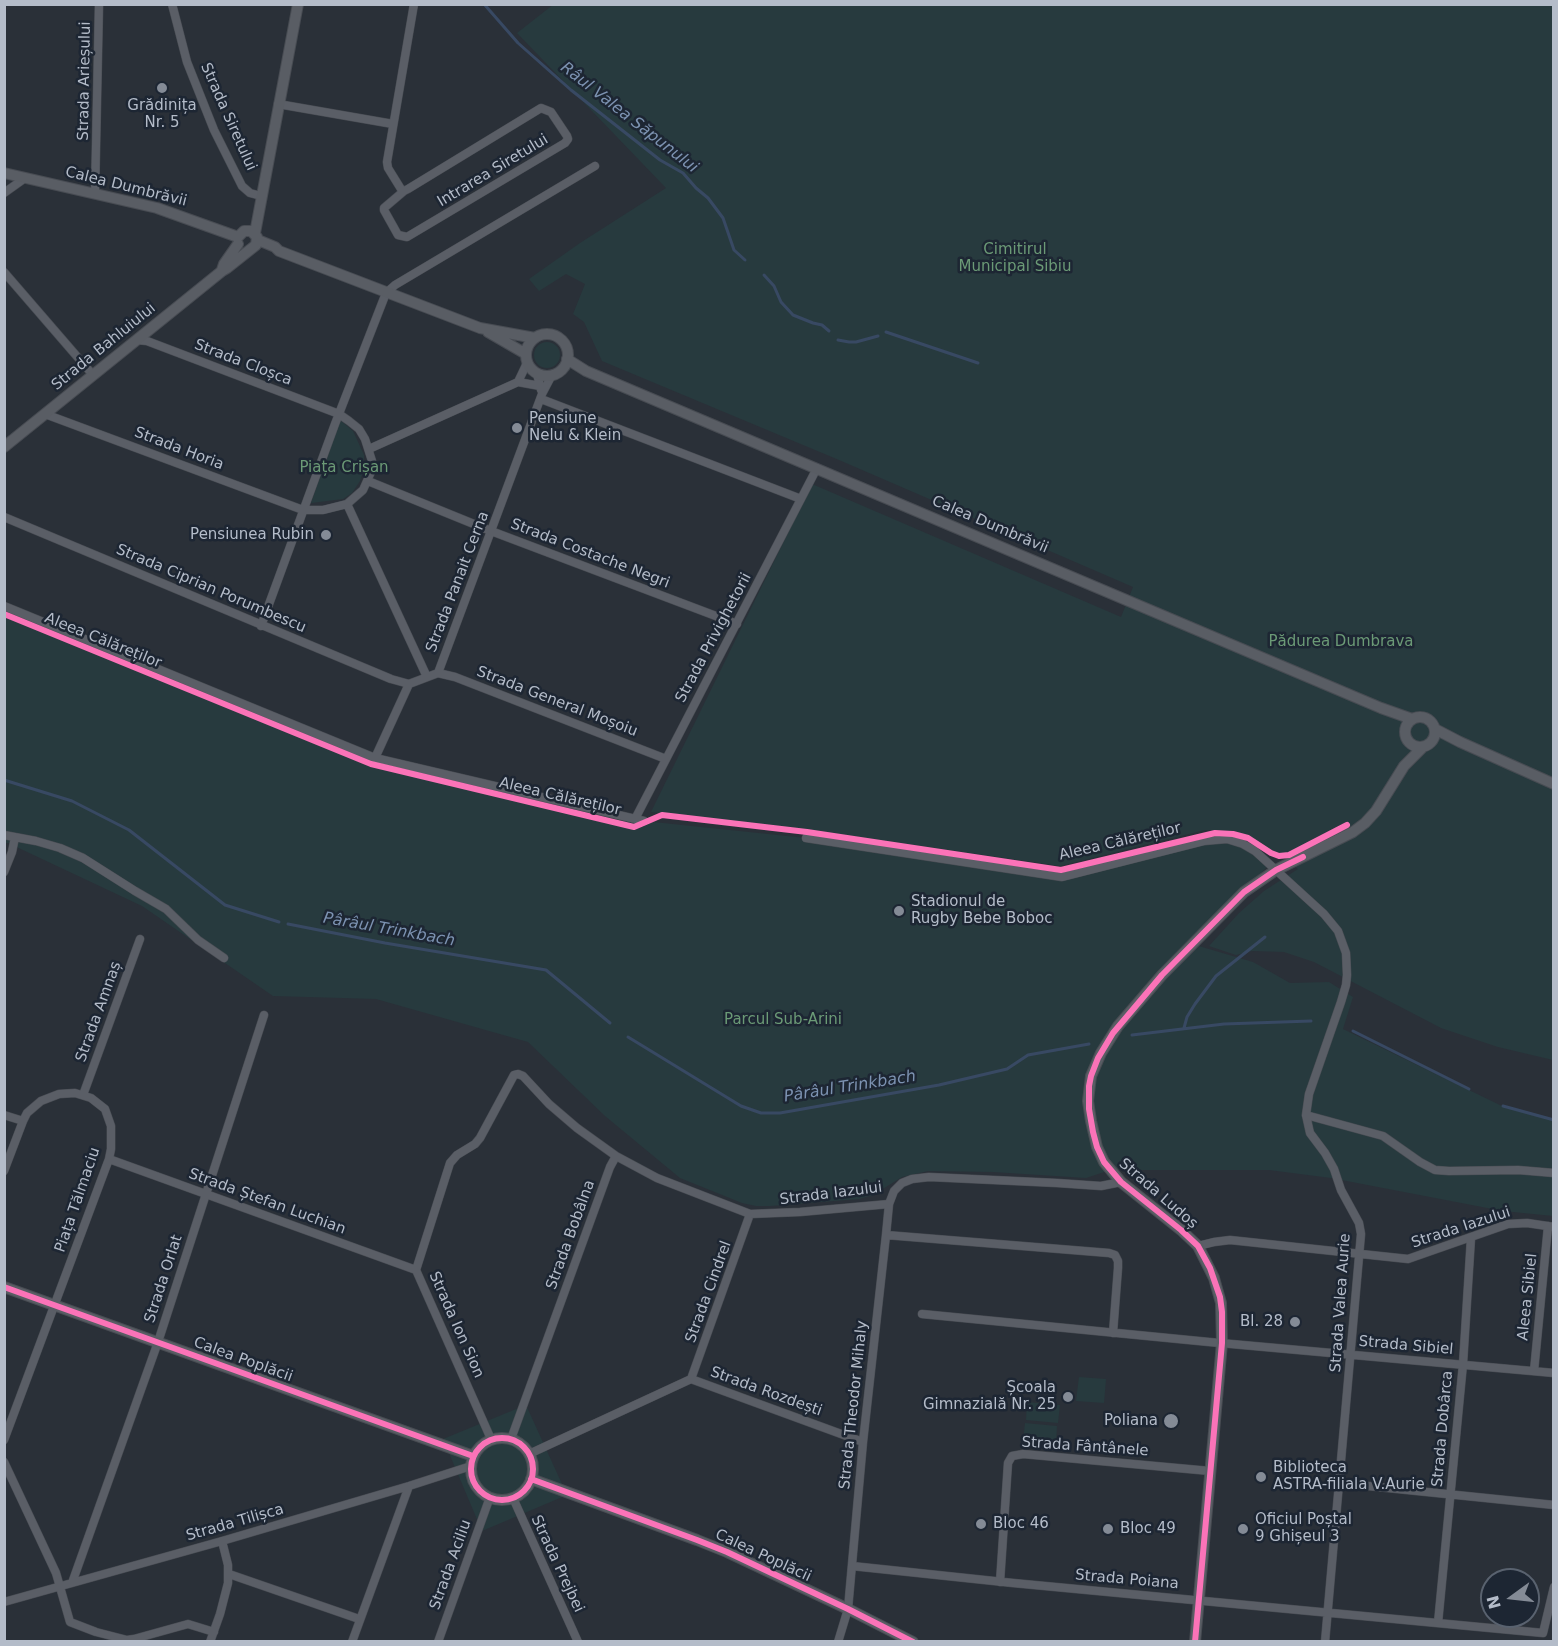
<!DOCTYPE html>
<html>
<head>
<meta charset="utf-8">
<style>
	body { margin:0 }
	#map { position:relative; width:1558px; height:1646px; overflow:hidden; background:#2a3038; font-family:"DejaVu Sans",sans-serif }
	canvas { display:block }
	.frame { position:absolute; inset:0; border:6px solid #b4bcc9; pointer-events:none }
	.north { position:absolute; left:1480px; top:1568px; width:60px; height:60px; box-sizing:border-box; background:#1d2633; border:2px solid #59626f; border-radius:50%; rotate:255deg; font-size:16px; font-weight:700; line-height:24px; text-align:center; color:#b4bcc9 }
	.north::after { content:''; display:block; margin:auto; width:21px; height:27px; background:#848b96; clip-path:polygon(50% 0,100% 100%,50% 72%,0 100%) }
</style>
</head>
<body>
<div id="map">
<canvas width="1558" height="1646"></canvas>
<div class="frame"></div>
<div class="north">N</div>
</div>
<script>
const ctx = document.querySelector('canvas').getContext('2d');
ctx.lineJoin = 'round';
function paint(path, color) { ctx.fillStyle = color; ctx.fill(path, 'evenodd'); }
const shape = rows => new Path2D(rows.map(r => 'M' + r).join(''));
function stroke(path, color, width, dash) { ctx.strokeStyle = color; ctx.lineWidth = width; ctx.lineCap = dash ? 'butt' : 'round'; ctx.setLineDash(dash || []); ctx.stroke(path); }
function label(font, color, halo, rows, align = 'center') {
  ctx.font = font + ' "DejaVu Sans",sans-serif'; ctx.lineWidth = 5; ctx.setLineDash([]); ctx.textBaseline = 'middle'; ctx.strokeStyle = halo; ctx.fillStyle = color; for (const [text, x, y, turn = 0] of rows) {
    ctx.save(); ctx.translate(x, y); ctx.rotate((+turn || 0) * Math.PI / 180); ctx.textAlign = isNaN(turn) ? turn : align; if (halo) ctx.strokeText(text, 0, 0); ctx.fillText(text, 0, 0); ctx.restore();
  }
}
paint(shape([
	[554,4,1553,5,1553,1060,1498,1047,1441,1028,1314,962,1284,952,1252,951,1236,955,1209,946,1239,913,1264,891,1298,869,1254,839,1235,831,1205,830,1060,866,831,833,651,812,812,484,1121,617,1133,587,839,460,602,361,584,322,573,314,585,284,566,274,539,291,529,279,580,243,666,188,517,33],
	'534 355a13 13 0 1 1 26 0a13 13 0 1 1-26 0Z',
	[340,420,353,431,364,455,364,468,360,481,352,493,343,499,311,503],
	[5,606,375,758,644,821,806,838,1054,876,1204,841,1235,841,1268,866,1192,944,1253,962,1290,983,1329,982,1353,997,1343,1029,1506,1108,1553,1120,1553,1216,1503,1211,1331,1178,1269,1170,1110,1170,1086,1178,993,1172,928,1171,902,1177,873,1195,859,1199,770,1206,756,1206,742,1203,680,1178,605,1116,528,1042,376,999,273,996,142,906,8,843,5,843],
	[1079,1377,1106,1379,1104,1403,1076,1401],
	[1027,1402,1060,1405,1058,1423,1026,1420],
	[526,1405,567,1495,482,1531,443,1439],
	[1025,1423,1057,1426,1056,1444,1023,1441]
]), '#273a3e');
stroke(shape([
	[484,4,518,43,571,90,660,160,683,173,696,188,708,198,723,218,734,250,745,260],
	[764,275,774,286,781,302,793,315,813,323,822,325,829,331],
	[886,332,978,363],
	[838,340,849,342,856,342,878,336],
	[4,780,72,801,129,830,225,905,279,922],
	[288,924,385,943,546,970,610,1023],
	[1184,1028,1187,1017,1195,1004,1216,976,1265,937],
	[1353,1031,1469,1089],
	[1132,1035,1224,1024,1311,1021],
	[628,1037,741,1106,761,1113,780,1113,939,1085,1007,1069,1028,1055,1089,1044],
	[1503,1106,1554,1120]
]), '#384963', 3);
const street = shape([
	[172,4,187,62,214,130,242,186,250,193,261,196],
	[278,104,393,124],
	[404,191,384,208,384,210,398,235,407,237,565,143,568,139,567,136,551,112,541,108,408,189,404,191,401,189,388,168,387,162,414,4],
	[4,193,25,178],
	[95,194,99,4],
	[4,272,93,375],
	[537,374,541,390],
	[518,382,527,363],
	[541,399,801,499],
	[45,414,303,510,323,510,347,504,363,490,371,472,372,461,365,439,359,429,349,421,339,414,147,341,137,340],
	[369,449,518,382,540,386],
	[368,481,491,531,737,624],
	[347,504,427,677],
	[4,517,391,679,409,684],
	[4,606,375,758,644,821],
	[261,626,335,424,386,293,395,285,595,166],
	[438,673,455,677,666,759],
	[375,758,409,684,438,673,542,394,552,375],
	[635,819,817,468],
	[4,835,36,841,60,848,83,858,135,891,166,909,198,940,224,958],
	[806,838,1062,877,1204,841,1227,839,1243,844,1255,851,1324,914,1338,931,1346,953,1347,975,1346,985,1341,1002,1309,1094,1306,1115,1310,1133,1325,1153,1334,1169,1341,1190,1359,1223,1361,1234,1325,1642],
	[4,872,12,852,15,837],
	[83,1095,140,939],
	[4,1115,23,1121],
	[1306,1115,1383,1136,1420,1162,1435,1170,1449,1171,1518,1170,1554,1173],
	[109,1159,416,1270],
	[4,1171,23,1121,27,1113,41,1101,59,1094,75,1093,91,1098,105,1109,111,1126,111,1149,109,1159,4,1440],
	[886,1235,1109,1253,1115,1255,1118,1261,1118,1268,1113,1333],
	[1198,1246,1214,1242,1230,1240,1408,1259,1508,1224,1527,1223,1554,1227],
	[922,1314,1209,1342,1554,1373],
	[1534,1371,1548,1226],
	[691,1379,750,1214],
	[491,1439,416,1270,450,1163,457,1155,475,1144,480,1138,514,1075,518,1074,523,1076,549,1104,577,1128,616,1156,657,1178,750,1214,800,1212,889,1204],
	[511,1439,610,1167,616,1156],
	[529,1454,691,1379,863,1442],
	[4,1462,56,1573,70,1622,96,1632,127,1640,134,1639,188,1624,214,1632],
	[1339,1483,1554,1505],
	[513,1498,578,1642],
	[852,1566,1013,1583,1543,1633,1554,1587],
	[229,1574,359,1619],
	[1000,1582,1008,1463,1012,1456,1023,1454,1210,1471],
	[72,1583,158,1342,264,1015],
	[4,1602,222,1541,409,1486,471,1466],
	[1438,1623,1463,1364,1471,1238],
	[210,1642,220,1614,228,1583,228,1565,222,1541],
	[352,1642,409,1486],
	[438,1642,490,1497],
	[838,1642,848,1609,863,1442,886,1235,889,1204,894,1191,902,1183,912,1179,929,1177,1057,1183,1101,1186,1121,1182]
]);
const secondary = shape([
	[4,173,157,208,238,237],
	[255,233,298,4],
	[258,240,275,247,279,251,480,328,535,338],
	[222,270,224,264,238,244],
	[488,332,526,354],
	'526 355a21 21 0 1 1 42 0a21 21 0 1 1-42 0Z',
	[567,359,586,371,1381,708,1412,719],
	[4,447,222,271,227,268,256,245,257,237,251,231,244,231,238,237],
	'1405 732a15 15 0 1 1 30 0a15 15 0 1 1-30 0Z',
	[1435,729,1460,742,1554,784],
	[4,1287,473,1456],
	'471 1469a31 31 0 1 1 62 0a31 31 0 1 1-62 0Z',
	[531,1479,697,1540,727,1552,848,1609,913,1642],
	[1195,1642,1222,1343,1221,1303,1214,1278,1198,1246,1181,1230,1121,1182,1104,1162,1097,1147,1091,1121,1088,1101,1091,1076,1101,1053,1118,1026,1162,975,1244,892,1276,870,1353,832,1365,823,1376,811,1404,766,1423,747]
]);
stroke(street, '#484c53', 9);
stroke(secondary, '#484c53', 12);
stroke(street, '#5a5e66', 8);
stroke(secondary, '#595d64', 10);
stroke(shape([
	[4,614,371,764,634,827,662,815,807,832,1061,870,1215,833,1233,834,1248,838,1271,853,1279,856,1289,855,1347,825],
	[4,1287,473,1456],
	'471 1469a31 31 0 1 1 62 0a31 31 0 1 1-62 0Z',
	[531,1479,697,1540,727,1552,848,1609,913,1642],
	[1195,1642,1222,1343,1222,1312,1220,1297,1210,1268,1198,1246,1181,1230,1121,1182,1104,1162,1097,1147,1093,1132,1089,1109,1089,1086,1091,1076,1098,1058,1113,1033,1162,975,1244,892,1276,870,1303,857]
]), '#fb73b8', 6);
for (const [x, y, r, color] of [
	[162,88,6,"#848b96"],
	[517,428,6,"#848b96"],
	[326,535,6,"#848b96"],
	[899,911,6,"#848b96"],
	[1295,1322,6,"#848b96"],
	[1068,1397,6,"#848b96"],
	[1171,1421,8,"#848b96"],
	[1261,1477,6,"#848b96"],
	[981,1524,6,"#848b96"],
	[1108,1529,6,"#848b96"],
	[1243,1529,6,"#848b96"]
]) { const dot = new Path2D(); dot.arc(x, y, r, 0, 2 * Math.PI); ctx.fillStyle = color; ctx.fill(dot); stroke(dot, '#1d2633', 2); }
label('15px', '#b4bcc9', '#1d2633', [
	["Strada Arieșului",85,81,-89],
	["Strada Siretului",228,117,66],
	["Intrarea Siretului",493,171,-31],
	["Calea Dumbrăvii",126,187,14],
	["Strada Bahluiului",104,347,-39],
	["Strada Cloșca",243,363,21],
	["Strada Horia",179,449,21],
	["Calea Dumbrăvii",990,525,23],
	["Strada Costache Negri",590,554,21],
	["Strada Panait Cerna",458,582,-69],
	["Strada Ciprian Porumbescu",211,589,23],
	["Strada Privighetorii",714,638,-62],
	["Aleea Călăreților",103,641,22],
	["Strada General Moșoiu",557,702,21],
	["Aleea Călăreților",560,797,13],
	["Aleea Călăreților",1120,842,-13],
	["Strada Amnaș",99,1012,-70],
	["Strada Iazului",831,1194,-7],
	["Strada Ludoș",1158,1194,41],
	["Piața Tălmaciu",78,1200,-71],
	["Strada Ștefan Luchian",267,1202,20],
	["Strada Iazului",1461,1228,-18],
	["Strada Bobâlna",571,1235,-70],
	["Strada Orlat",164,1279,-72],
	["Strada Cindrel",709,1292,-70],
	["Aleea Sibiel",1528,1297,-84],
	["Strada Valea Aurie",1341,1303,-86],
	["Strada Ion Sion",456,1325,66],
	["Strada Sibiel",1406,1346,5],
	["Calea Poplăcii",243,1360,20],
	["Strada Rozdești",766,1392,20],
	["Strada Theodor Mihaly",854,1405,-84],
	["Strada Dobârca",1443,1429,-85],
	["Strada Fântânele",1085,1447,4],
	["Strada Tilișca",235,1523,-16],
	["Calea Poplăcii",763,1556,25],
	["Strada Prejbei",557,1564,65],
	["Strada Aciliu",451,1565,-70],
	["Strada Poiana",1127,1580,5]
]);
label('15px', '#b4bcc9', '#1d2633', [
	["Grădinița",162,106,"center"],
	["Nr. 5",162,123,"center"],
	["Pensiune",529,419],
	["Nelu & Klein",529,436],
	["Pensiunea Rubin",314,535,"right"],
	["Stadionul de",911,902],
	["Rugby Bebe Boboc",911,919],
	["Bl. 28",1283,1322,"right"],
	["Școala",1056,1388,"right"],
	["Gimnazială Nr. 25",1056,1405,"right"],
	["Poliana",1158,1421,"right"],
	["Biblioteca",1273,1468],
	["ASTRA-filiala V.Aurie",1273,1485],
	["Oficiul Poștal",1255,1520],
	["9 Ghișeul 3",1255,1537],
	["Bloc 46",993,1524],
	["Bloc 49",1120,1529]
], 'left');
label('15px', '#6b9a76', '#1d2633', [
	["Cimitirul",1015,250],
	["Municipal Sibiu",1015,267],
	["Piața Crișan",344,468],
	["Pădurea Dumbrava",1341,642],
	["Parcul Sub-Arini",783,1020]
]);
label('italic 16px', '#7c92b1', '#1d2633', [
	["Râul Valea Săpunului",629,118,38],
	["Pârâul Trinkbach",389,930,10],
	["Pârâul Trinkbach",850,1087,-9]
]);
</script>
</body>
</html>
